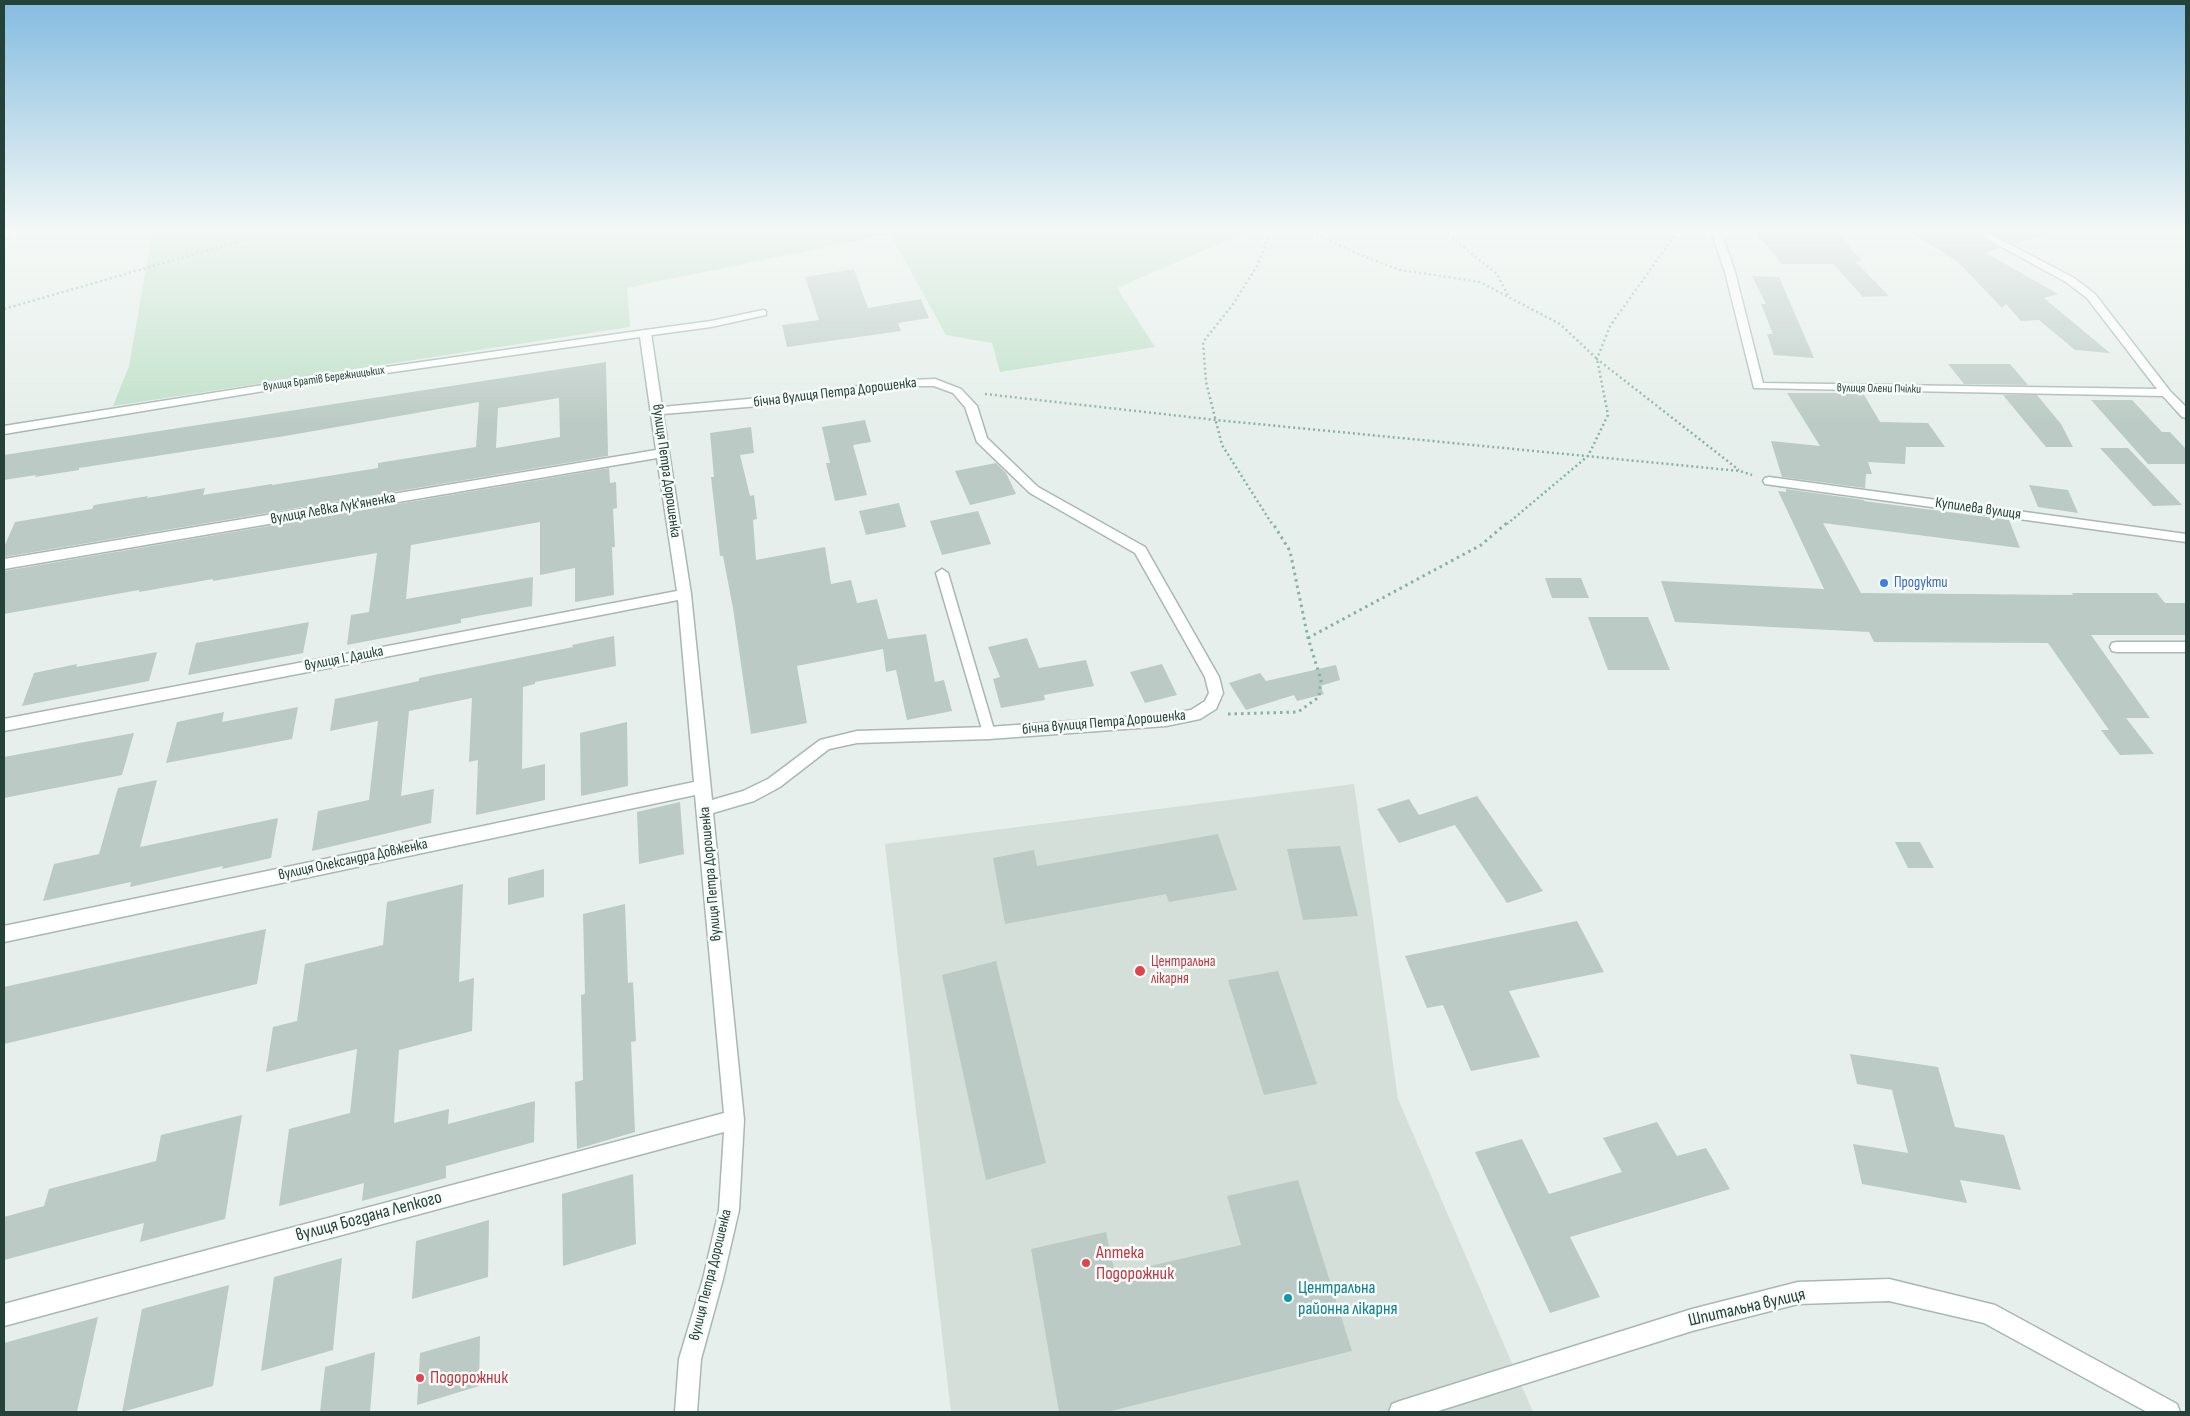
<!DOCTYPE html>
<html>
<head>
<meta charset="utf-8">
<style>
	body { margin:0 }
	#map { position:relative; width:2190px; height:1416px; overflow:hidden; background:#e6efeb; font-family:"Sofia Sans Condensed",sans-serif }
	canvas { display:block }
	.frame { position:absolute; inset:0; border:5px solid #24423a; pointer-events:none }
</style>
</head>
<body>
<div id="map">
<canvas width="2190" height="1416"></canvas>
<div class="frame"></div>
</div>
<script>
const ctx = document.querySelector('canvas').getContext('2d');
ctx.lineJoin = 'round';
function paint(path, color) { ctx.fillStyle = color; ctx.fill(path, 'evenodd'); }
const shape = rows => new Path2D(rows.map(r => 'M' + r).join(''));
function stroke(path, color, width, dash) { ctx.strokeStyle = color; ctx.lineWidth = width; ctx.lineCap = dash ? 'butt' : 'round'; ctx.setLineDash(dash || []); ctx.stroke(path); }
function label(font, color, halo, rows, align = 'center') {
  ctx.font = font + ' "Sofia Sans Condensed",sans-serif'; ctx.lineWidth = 5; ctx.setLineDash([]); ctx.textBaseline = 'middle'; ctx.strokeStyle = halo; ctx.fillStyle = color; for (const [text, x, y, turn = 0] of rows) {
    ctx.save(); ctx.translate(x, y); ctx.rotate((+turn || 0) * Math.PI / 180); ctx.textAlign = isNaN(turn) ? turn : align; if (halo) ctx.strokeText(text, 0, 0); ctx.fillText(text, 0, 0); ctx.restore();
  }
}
paint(shape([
	[1354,784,1398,1099,1533,1412,951,1412,885,844]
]), '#d4dfda');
paint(shape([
	[153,228,1256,228,1117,288,1155,347,1000,372,992,343,946,335,890,234,627,288,630,327,113,406,129,366]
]), '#bfe0c8');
paint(shape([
	[1752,228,1783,228,1785,230,1834,229,1862,261,1856,262,1889,296,1863,297,1833,264,1782,264],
	[1904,228,1965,228,2000,248,1986,253,2058,294,2044,298,2110,353,2075,350,2039,320,2021,321,2006,304,2002,308,1958,262],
	[1983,228,2050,228,2051,233,2014,244],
	[854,269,868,308,921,299,929,318,898,323,901,331,787,347,782,325,819,320,805,277],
	[1752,276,1779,277,1814,358,1774,355,1767,334,1773,334,1761,304,1766,304],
	[606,362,608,456,4,557,4,547,15,522,92,509,94,505,148,496,147,498,205,488,203,495,272,484,272,485,378,468,378,463,476,447,479,402,285,436,79,468,79,470,35,477,36,475,4,480,4,455],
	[559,398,560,437,496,448,498,408],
	[1948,364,2010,364,2028,385,1964,384],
	[1787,393,1863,393,1880,422,1928,423,1945,447,1906,447,1905,464,1868,462,1872,474,1866,474,1865,488,1782,477,1771,441,1820,446],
	[2003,395,2037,395,2061,424,2073,447,2046,447],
	[2091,400,2132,400,2162,432,2170,432,2186,449,2186,464,2148,464],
	[865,420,871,442,853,445,867,495,835,501,826,463,830,463,822,427],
	[751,427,754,453,740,455,750,496,754,495,757,519,753,520,756,560,825,547,831,584,851,580,857,603,877,599,888,639,926,634,935,682,944,680,952,711,907,720,896,670,886,672,883,649,797,666,807,723,751,734,733,608,723,556,720,556,711,477,714,477,710,433],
	[2100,448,2128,448,2182,505,2153,506],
	[996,463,1006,473,1016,494,970,505,955,471],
	[609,468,610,483,616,482,617,508,613,509,615,547,612,547,614,595,575,602,575,568,540,575,540,522,411,545,406,599,533,577,532,606,461,619,461,623,347,645,351,615,369,612,377,553,213,581,213,579,139,592,139,590,4,614,4,571],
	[2029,485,2068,490,2078,513,2038,507],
	[1786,489,1864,500,1864,501,2009,520,2020,548,1823,523,1861,593,2073,595,2072,593,2157,593,2165,603,2186,603,2186,635,2091,635,2150,718,2126,718,2154,754,2120,755,2101,730,2109,730,2048,643,1874,642,1869,632,1675,622,1661,581,1824,589,1778,491,1786,492],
	[899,503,906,527,866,535,859,511],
	[978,511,991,544,942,555,930,521],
	[1545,578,1581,578,1589,598,1552,598],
	[1588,617,1648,617,1670,670,1608,670],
	[309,622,303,653,188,675,196,643],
	[614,636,616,666,535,682,535,684,523,687,522,769,545,764,545,800,476,815,478,760,469,762,472,698,409,711,401,796,434,789,431,823,312,851,318,811,369,800,378,721,330,731,335,699,419,681,419,678,573,647,572,645],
	[1027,638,1039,668,1086,660,1094,686,1044,695,1045,700,1001,708,993,679,1000,677,988,647],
	[157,652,149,681,22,706,34,673,77,664,76,667],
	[1162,664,1177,695,1145,703,1130,672],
	[1336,665,1340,680,1320,686,1324,694,1297,701,1294,695,1246,710,1229,683,1260,673,1266,681],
	[298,707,292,739,166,763,177,722,224,712,222,722],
	[627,722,628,786,581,796,580,733],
	[134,733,122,775,4,798,4,757],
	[157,780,140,847,278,818,271,858,222,869,223,866,130,887,131,882,43,901,54,864,99,854,118,788],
	[1477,796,1543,891,1507,903,1455,825,1399,843,1377,809,1409,799,1419,815],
	[680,802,684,854,639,864,637,812],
	[1218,834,1237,890,1169,902,1166,894,1005,924,993,858,1034,850,1037,866],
	[1895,842,1920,842,1934,868,1908,868],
	[1340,846,1358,916,1303,920,1287,849],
	[544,869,544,897,508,905,508,878],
	[463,884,459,982,474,978,472,1031,399,1050,394,1123,449,1109,448,1124,535,1101,534,1142,446,1166,446,1178,362,1201,364,1183,279,1206,289,1129,350,1113,357,1049,266,1072,273,1027,297,1021,305,964,383,945,387,902],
	[625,904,628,983,633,982,636,1041,631,1042,635,1132,577,1149,575,1082,583,1080,581,995,585,994,583,914],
	[1577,921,1604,972,1509,991,1540,1057,1471,1071,1443,1005,1427,1008,1405,956],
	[266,929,257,984,4,1044,4,987],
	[996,961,1046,1163,986,1180,942,975],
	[1278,971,1317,1084,1264,1095,1228,980],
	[1850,1054,1938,1067,1955,1127,2004,1135,2021,1190,1960,1180,1967,1203,1862,1184,1853,1144,1908,1153,1892,1090,1857,1084],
	[242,1115,225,1219,140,1242,144,1223,4,1260,4,1217,44,1206,49,1189,156,1161,161,1135],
	[1657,1122,1677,1156,1706,1148,1730,1189,1570,1237,1600,1297,1550,1313,1475,1152,1522,1139,1549,1194,1622,1172,1603,1138],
	[633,1174,636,1244,563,1266,562,1194],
	[1298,1180,1352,1351,1107,1412,1059,1412,1031,1249,1106,1232,1115,1274,1241,1245,1227,1196],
	[489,1220,488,1277,412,1299,416,1241],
	[342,1258,333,1350,261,1371,274,1277],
	[229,1285,213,1386,122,1412,142,1309],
	[98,1317,77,1412,4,1412,4,1343],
	[480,1336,479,1386,417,1405,420,1353],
	[375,1352,370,1412,320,1412,325,1367]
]), '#bbcac4');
const service = shape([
	[763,310,766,311,766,315,711,327,645,336,640,333,645,330,711,321,763,310],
	[942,569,948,573,995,733,993,737,989,738,985,737,983,733,936,573,942,569]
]);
const minor = shape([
	[1710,228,1720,228,1735,272,1763,383,2157,389,2087,298,2066,282,1967,228,1979,228,2074,278,2095,294,2170,391,2186,407,2186,418,2182,417,2163,396,1754,388,1725,272,1710,228],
	[645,330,651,333,662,407,759,398,908,380,935,379,961,389,977,406,987,438,1038,487,1145,547,1219,677,1223,693,1216,709,1200,719,1166,726,989,739,857,743,829,749,780,787,754,801,713,813,744,1120,739,1210,723,1279,701,1359,697,1412,675,1412,679,1359,703,1279,719,1210,724,1132,4,1326,4,1304,724,1113,695,795,4,942,4,926,694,782,678,600,4,731,4,719,677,591,657,458,4,569,4,559,656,450,640,337,288,387,4,434,4,426,288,381,645,330],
	[908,386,934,386,953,393,965,407,977,442,1030,493,1135,553,1205,677,1209,693,1205,701,1191,710,1166,714,989,727,857,731,820,740,768,779,743,791,712,800,691,594,663,414,759,406,908,386],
	[1769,477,2186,534,2186,542,1765,484,1763,481,1765,478,1769,477],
	[2117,642,2186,642,2186,652,2117,652,2112,651,2110,647,2112,643,2117,642],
	[1889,1279,1995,1305,2177,1404,2180,1412,2147,1412,1984,1323,1889,1301,1798,1304,1692,1331,1435,1412,1389,1412,1392,1404,1400,1401,1692,1309,1798,1282,1889,1279]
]);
const tertiary = shape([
	[4,228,14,228,8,238,4,239,4,228]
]);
stroke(service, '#a8b8b2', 3);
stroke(minor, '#a8b8b2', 3);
stroke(tertiary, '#a8b8b2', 3);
stroke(shape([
	[228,228,235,242],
	[1272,228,1257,266,1234,303,1203,342,1206,382,1222,445,1272,524],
	[1303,228,1365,257,1400,270,1480,282,1560,324,1597,359,1608,415,1588,456,1507,524],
	[1440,228,1497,274,1509,297],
	[1680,228,1610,326,1597,359,1739,470],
	[4,309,285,228],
	[985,394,1216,420,1740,471,1752,475]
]), '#86b3a5', 2.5, [2, 3]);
stroke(shape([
	[1308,638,1481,545,1508,522],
	[1228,714,1298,712,1319,697,1321,680,1308,638,1290,551,1272,522]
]), '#86b3a5', 3, [2.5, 4]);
paint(service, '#fff');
paint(minor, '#fff');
paint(tertiary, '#fff');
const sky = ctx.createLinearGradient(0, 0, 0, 426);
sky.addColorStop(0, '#84bce0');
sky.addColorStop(0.54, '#f4f8f6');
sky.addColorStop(1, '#f4f8f600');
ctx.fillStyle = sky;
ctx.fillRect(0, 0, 2190, 426);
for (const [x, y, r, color] of [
	[1884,583,5,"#3f7fe0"],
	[1140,971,6,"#e0444e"],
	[1086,1263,5,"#e0444e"],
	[1288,1298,5,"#0f9aa8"],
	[420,1378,5,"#e0444e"]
]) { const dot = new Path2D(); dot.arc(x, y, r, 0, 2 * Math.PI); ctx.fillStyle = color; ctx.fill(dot); stroke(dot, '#f7fbf9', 2); }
label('12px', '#24423a', '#f7fbf9', [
	["вулиця Братів Бережницьких",324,379,-8],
	["вулиця Олени Пчілки",1879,389,1]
]);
label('15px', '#24423a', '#f7fbf9', [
	["бічна вулиця Петра Дорошенка",835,393,-7],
	["вулиця Петра Дорошенка",666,471,82],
	["вулиця Левка Лук'яненка",333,509,-10],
	["Купилева вулиця",1978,509,8],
	["вулиця І. Дашка",344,659,-11],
	["бічна вулиця Петра Дорошенка",1104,723,-5],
	["вулиця Олександра Довженка",353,860,-12],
	["вулиця Петра Дорошенка",711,874,-95],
	["вулиця Петра Дорошенка",711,1275,-76]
]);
label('15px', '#366cbe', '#f7fbf9', [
	["Продукти",1894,583]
], 'left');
label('15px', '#be3a42', '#f7fbf9', [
	["Центральна",1151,962],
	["лікарня",1151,979]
], 'left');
label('18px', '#24423a', '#f7fbf9', [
	["вулиця Богдана Лепкого",369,1217,-15],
	["Шпитальна вулиця",1747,1308,-13]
]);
label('18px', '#be3a42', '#f7fbf9', [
	["Аптека",1096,1253],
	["Подорожник",1096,1274],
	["Подорожник",430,1378]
], 'left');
label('18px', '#0d838f', '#f7fbf9', [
	["Центральна",1298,1288],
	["районна лікарня",1298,1309]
], 'left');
</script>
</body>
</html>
